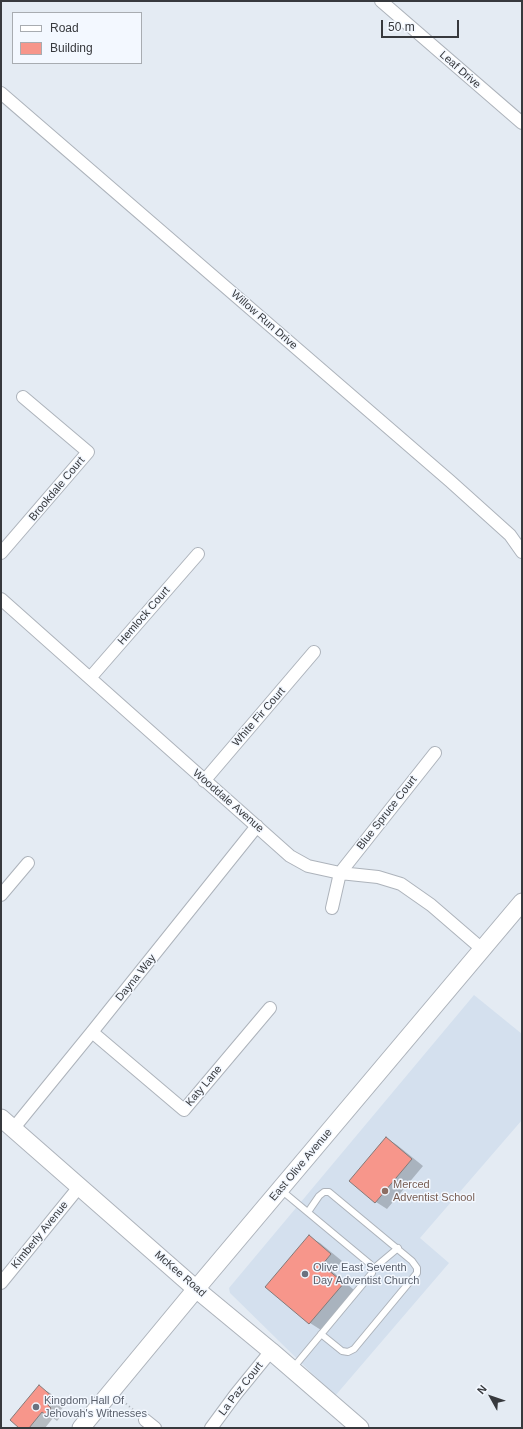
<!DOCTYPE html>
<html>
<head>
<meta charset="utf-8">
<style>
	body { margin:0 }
	#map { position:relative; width:523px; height:1429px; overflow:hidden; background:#e4ebf3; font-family:Arial,sans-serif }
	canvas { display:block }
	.frame { position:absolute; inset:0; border:2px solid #37393d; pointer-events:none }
	.legend { position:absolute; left:12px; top:12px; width:130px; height:52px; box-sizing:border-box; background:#f3f8ff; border:1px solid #a8acb1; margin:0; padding:5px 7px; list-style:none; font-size:12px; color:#37393d }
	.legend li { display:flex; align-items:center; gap:8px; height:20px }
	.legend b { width:20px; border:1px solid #a8acb1 }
	.north { position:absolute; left:471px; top:1377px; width:40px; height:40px; -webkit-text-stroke:3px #f3f8ff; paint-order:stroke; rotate:310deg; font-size:11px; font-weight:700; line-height:16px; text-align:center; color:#37393d }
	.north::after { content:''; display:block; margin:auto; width:14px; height:18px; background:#37393d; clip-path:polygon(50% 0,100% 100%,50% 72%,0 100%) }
	.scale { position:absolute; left:381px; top:20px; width:78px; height:18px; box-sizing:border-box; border:2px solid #37393d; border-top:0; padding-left:5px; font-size:12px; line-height:14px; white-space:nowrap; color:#37393d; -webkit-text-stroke:3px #f3f8ff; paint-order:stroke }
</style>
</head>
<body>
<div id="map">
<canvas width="523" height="1429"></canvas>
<div class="frame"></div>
<ul class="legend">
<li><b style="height:5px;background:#fff"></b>Road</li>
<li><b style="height:11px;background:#f7968b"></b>Building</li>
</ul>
<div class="north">N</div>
<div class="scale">50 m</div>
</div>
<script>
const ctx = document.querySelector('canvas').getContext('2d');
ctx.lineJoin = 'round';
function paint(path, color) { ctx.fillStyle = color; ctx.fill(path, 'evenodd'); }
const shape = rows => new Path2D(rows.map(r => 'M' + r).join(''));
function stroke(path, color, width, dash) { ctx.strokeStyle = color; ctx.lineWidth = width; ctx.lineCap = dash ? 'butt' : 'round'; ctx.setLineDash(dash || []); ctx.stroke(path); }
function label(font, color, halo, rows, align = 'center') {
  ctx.font = font + ' Arial,sans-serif'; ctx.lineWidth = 3; ctx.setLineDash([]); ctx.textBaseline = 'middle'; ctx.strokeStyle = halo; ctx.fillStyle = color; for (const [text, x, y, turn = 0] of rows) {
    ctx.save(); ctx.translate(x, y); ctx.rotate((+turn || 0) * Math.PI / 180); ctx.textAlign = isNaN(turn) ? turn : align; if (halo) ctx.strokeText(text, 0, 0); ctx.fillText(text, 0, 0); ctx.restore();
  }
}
paint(shape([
	[474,995,522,1034,522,1120,420,1238,449,1263,335,1396,230,1293,229,1288]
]), '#d4e0ee');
paint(shape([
	[386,1138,397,1145,423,1166,387,1209,376,1202,351,1181],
	[309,1237,320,1243,342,1261,333,1272,354,1290,321,1330,310,1323,267,1287],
	[39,1387,50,1393,65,1405,59,1412,62,1415,57,1421,53,1418,45,1428,21,1428]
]), '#0003');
const building = shape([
	[386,1137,412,1159,375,1203,349,1181,386,1137],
	[309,1235,331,1254,322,1265,344,1283,309,1324,265,1287,309,1235],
	[39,1385,54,1398,48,1405,51,1408,46,1415,42,1412,29,1428,19,1428,10,1420,39,1385]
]);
paint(building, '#f7968b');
stroke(building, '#857a79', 1);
const lane = shape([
	[281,1190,370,1264,373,1269,372,1273,293,1368],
	[308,1212,319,1196,324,1192,329,1192,412,1261,417,1268,417,1273,354,1349,348,1352,342,1351,321,1334],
	[373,1269,398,1248]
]);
const street = shape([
	[381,1,522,123],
	[1,93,450,481,510,535,522,552],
	[1,553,88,452,23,397],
	[1,599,290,856,308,866,340,873,378,877,401,884,431,905,482,949],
	[90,678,198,554],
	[204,781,314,652],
	[1,895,28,863],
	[332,908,340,873,435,753],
	[92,1032,184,1110,270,1008],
	[13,1129,92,1032,257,826],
	[1,1283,79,1187],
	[145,1420,155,1428],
	[211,1428,236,1394,271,1351]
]);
const secondary = shape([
	[1,1118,196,1289,271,1351,360,1428],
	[81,1428,196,1289,522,902]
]);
stroke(lane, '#adb3bb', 8);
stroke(street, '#adb3bb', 14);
stroke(secondary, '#adb3bb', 19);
stroke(shape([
	[123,1401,138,1414]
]), '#acb2b8', 2, [1, 3]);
stroke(lane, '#fff', 6);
stroke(street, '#fff', 12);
stroke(secondary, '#fff', 17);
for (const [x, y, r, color] of [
	[385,1191,4,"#8d6e63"],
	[305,1274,4,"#6b7280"],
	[36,1407,4,"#6b7280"]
]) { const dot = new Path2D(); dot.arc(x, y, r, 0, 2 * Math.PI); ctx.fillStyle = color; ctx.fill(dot); stroke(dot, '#f3f8ff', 1.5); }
label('11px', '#37393d', '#f3f8ff', [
	["Leaf Drive",460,70,41],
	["Willow Run Drive",264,320,41],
	["Brookdale Court",57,489,-50],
	["Hemlock Court",144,616,-49],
	["White Fir Court",259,717,-49],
	["Wooddale Avenue",228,801,41],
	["Blue Spruce Court",387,813,-52],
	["Dayna Way",136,978,-51],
	["Katy Lane",204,1086,-50],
	["East Olive Avenue",301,1165,-50],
	["Kimberly Avenue",40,1235,-51],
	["McKee Road",180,1274,41],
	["La Paz Court",241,1389,-52]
]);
label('11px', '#785e54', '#f3f8ff', [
	["Merced",393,1185],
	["Adventist School",393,1198]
], 'left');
label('11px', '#5b616d', '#f3f8ff', [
	["Olive East Seventh",313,1268],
	["Day Adventist Church",313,1281],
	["Kingdom Hall Of",44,1401],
	["Jehovah's Witnesses",44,1414]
], 'left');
</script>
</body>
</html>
